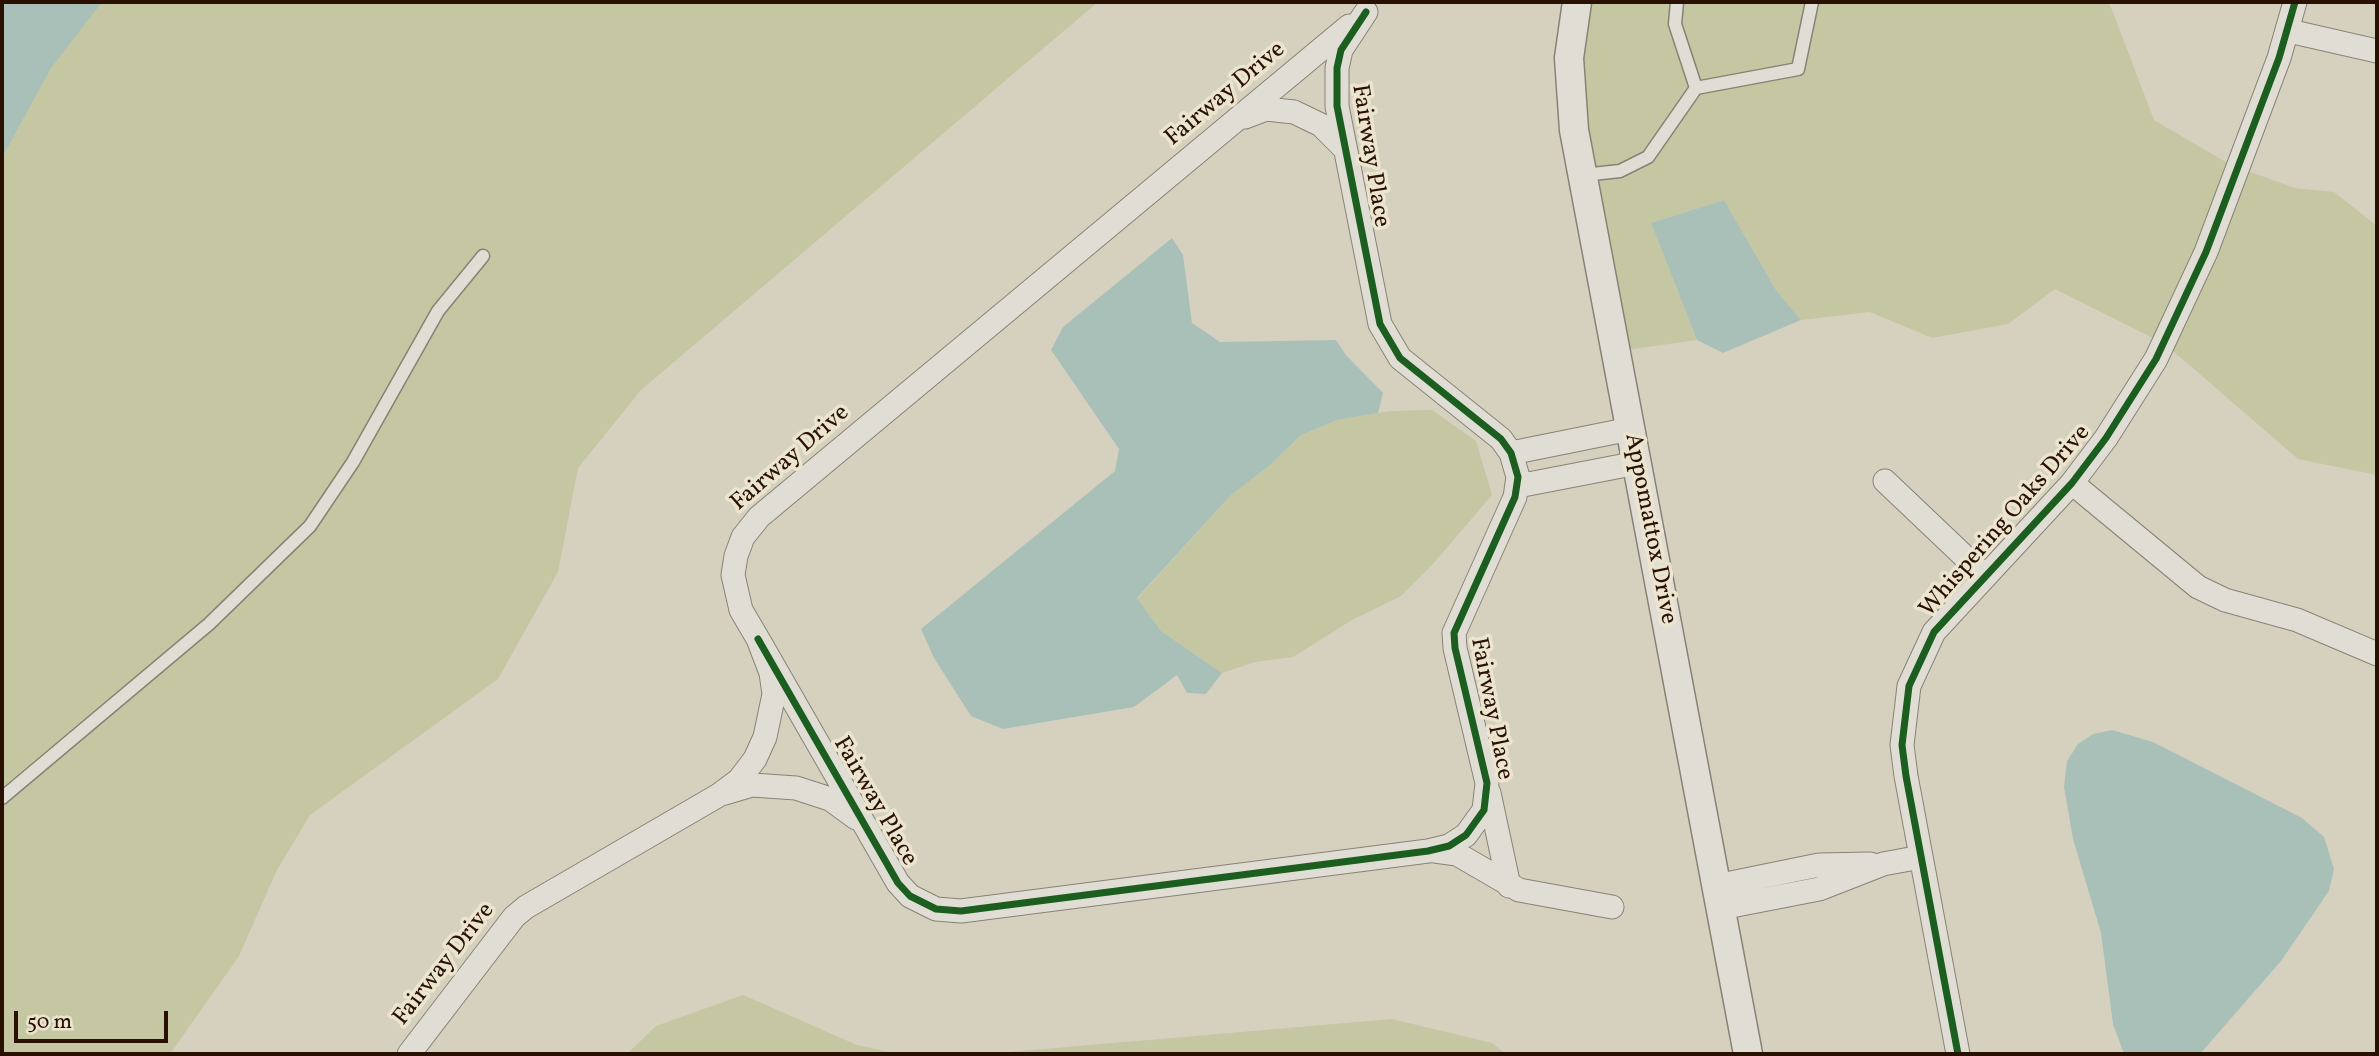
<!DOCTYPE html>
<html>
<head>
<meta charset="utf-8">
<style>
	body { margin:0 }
	#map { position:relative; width:2379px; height:1056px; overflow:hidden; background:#d6d1bf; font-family:Vollkorn,serif }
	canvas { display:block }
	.frame { position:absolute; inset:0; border:4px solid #291000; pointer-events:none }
	.scale { position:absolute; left:14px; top:1011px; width:154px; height:32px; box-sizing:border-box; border:4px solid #291000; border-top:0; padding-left:9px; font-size:21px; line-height:24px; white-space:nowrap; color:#291000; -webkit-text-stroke:5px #ebe5cf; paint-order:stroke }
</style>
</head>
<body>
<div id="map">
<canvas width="2379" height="1056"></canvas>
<div class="frame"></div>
<div class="scale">50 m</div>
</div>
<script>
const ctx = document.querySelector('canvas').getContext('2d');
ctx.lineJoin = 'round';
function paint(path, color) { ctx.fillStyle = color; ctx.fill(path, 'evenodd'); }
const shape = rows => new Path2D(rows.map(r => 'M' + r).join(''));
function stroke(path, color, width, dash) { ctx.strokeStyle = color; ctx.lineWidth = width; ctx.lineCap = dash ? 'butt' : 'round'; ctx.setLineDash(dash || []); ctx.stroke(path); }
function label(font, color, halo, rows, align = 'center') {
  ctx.font = font + ' Vollkorn,serif'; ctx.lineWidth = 7; ctx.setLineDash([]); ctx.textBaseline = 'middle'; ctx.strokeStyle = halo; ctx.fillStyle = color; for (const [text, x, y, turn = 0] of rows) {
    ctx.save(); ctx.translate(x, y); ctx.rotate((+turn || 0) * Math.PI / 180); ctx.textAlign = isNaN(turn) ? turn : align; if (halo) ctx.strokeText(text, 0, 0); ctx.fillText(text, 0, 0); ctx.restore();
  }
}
paint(shape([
	[100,2,1098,2,641,390,578,468,558,572,498,679,310,815,277,870,239,956,170,1054,2,1054,2,51],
	[1588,2,2109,2,2154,120,2231,165,2295,188,2334,192,2377,226,2377,475,2298,459,2165,344,2055,289,2008,324,1932,338,1870,312,1801,320,1776,290,1724,200,1651,223,1697,340,1627,350,1580,85],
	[1432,410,1476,441,1492,495,1432,565,1401,596,1352,620,1293,657,1255,662,1222,673,1161,631,1137,599,1230,496,1269,466,1301,435,1337,420,1390,411],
	[743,995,857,1045,899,1054,627,1054,656,1026],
	[1392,1019,1492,1043,1506,1054,985,1054]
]), '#c5c6a2');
paint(shape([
	[2,2,102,2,51,68,5,152,2,153],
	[1724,200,1776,290,1801,320,1723,353,1697,340,1651,223],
	[1172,238,1183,255,1192,323,1220,342,1336,340,1346,355,1383,393,1378,413,1337,420,1301,435,1269,466,1230,496,1137,598,1161,631,1222,673,1206,694,1187,693,1177,675,1134,707,1003,729,971,716,934,658,921,629,1115,471,1119,449,1051,350,1063,327],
	[2112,730,2153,742,2302,818,2324,837,2334,869,2329,891,2281,961,2200,1054,2124,1054,2113,1024,2101,933,2073,839,2064,787,2067,761,2078,744,2093,734]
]), '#a9c0b8');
const service = shape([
	[1677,2,1675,24,1696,88],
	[1583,175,1620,171,1648,157,1696,88,1798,69,1812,2],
	[2,798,209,624,310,526,353,462,438,311,483,256]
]);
const minor = shape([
	[2289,31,2377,51],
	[1245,117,1266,109,1294,112,1321,125,1343,147],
	[1511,453,1630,429],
	[1885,481,1985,576],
	[2072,483,2198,587,2225,600,2297,620,2377,654],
	[1518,486,1637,463],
	[758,639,898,883,910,896,936,909,961,911,1428,851,1449,846,1466,835,1484,810,1487,783,1455,648,1454,633,1515,497,1518,477,1511,453,1501,439,1400,358,1380,324,1337,106,1337,68,1341,50,1366,12],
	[725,793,752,785,796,788,830,799,856,818],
	[1489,793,1509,886],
	[1435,851,1457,854,1519,890,1612,907],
	[1716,886,1819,865,1870,864],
	[1721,908,1819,889,1883,864,1921,857],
	[409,1054,514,917,526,907,719,795,739,780,755,759,765,737,774,694,771,673,758,639,741,610,733,575,736,556,743,537,759,517,1349,26],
	[1958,1054,1906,776,1902,745,1909,686,1934,632,2072,483,2106,438,2156,359,2206,252,2279,58,2295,2]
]);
const tertiary = shape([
	[1577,2,1569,58,1574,130,1748,1054]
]);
stroke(service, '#888276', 15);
stroke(minor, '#888276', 25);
stroke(tertiary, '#888276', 31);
stroke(service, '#e0ded4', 12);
stroke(minor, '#e0ded4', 23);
stroke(tertiary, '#e0ded4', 28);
stroke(shape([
	[758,639,898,883,910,896,936,909,961,911,1428,851,1449,846,1466,835,1484,810,1487,783,1455,648,1454,633,1515,497,1518,477,1511,453,1501,439,1400,358,1380,324,1337,106,1337,68,1341,50,1366,12],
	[1958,1054,1906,776,1902,745,1909,686,1934,632,2072,483,2106,438,2156,359,2206,252,2279,58,2295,2]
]), '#1b5e20', 7);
label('24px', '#291000', '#ebe5cf', [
	["Fairway Drive",1226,95,-40],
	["Fairway Place",1369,156,81],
	["Fairway Drive",791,459,-41],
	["Whispering Oaks Drive",2006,522,-49],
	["Appomattox Drive",1649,529,79],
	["Fairway Place",1490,709,79],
	["Fairway Place",874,802,60],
	["Fairway Drive",445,965,-52]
]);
</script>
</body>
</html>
